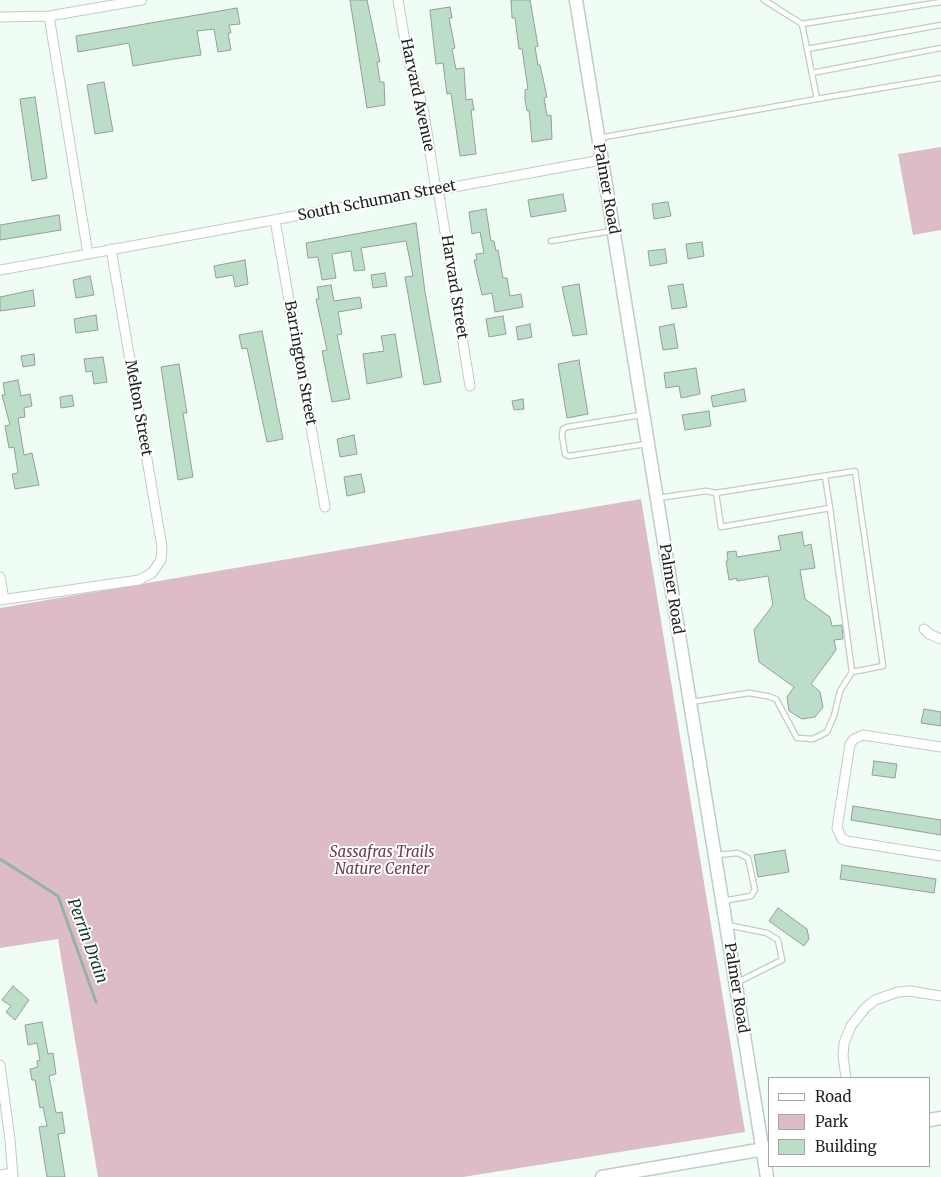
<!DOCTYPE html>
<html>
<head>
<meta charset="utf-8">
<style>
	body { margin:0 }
	#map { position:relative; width:941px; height:1177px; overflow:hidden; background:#f0fdf5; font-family:Merriweather,serif }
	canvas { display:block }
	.legend { position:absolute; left:768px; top:1077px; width:162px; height:90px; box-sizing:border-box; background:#fff; border:1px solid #a5a7a5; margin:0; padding:6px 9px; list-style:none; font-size:15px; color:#1e221f }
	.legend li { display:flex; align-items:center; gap:10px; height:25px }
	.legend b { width:25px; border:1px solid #a5a7a5 }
</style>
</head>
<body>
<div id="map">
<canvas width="941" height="1177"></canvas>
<ul class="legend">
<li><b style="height:6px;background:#fff"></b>Road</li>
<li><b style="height:14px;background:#ddbcc7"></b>Park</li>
<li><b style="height:14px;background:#bcdec9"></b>Building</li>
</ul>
</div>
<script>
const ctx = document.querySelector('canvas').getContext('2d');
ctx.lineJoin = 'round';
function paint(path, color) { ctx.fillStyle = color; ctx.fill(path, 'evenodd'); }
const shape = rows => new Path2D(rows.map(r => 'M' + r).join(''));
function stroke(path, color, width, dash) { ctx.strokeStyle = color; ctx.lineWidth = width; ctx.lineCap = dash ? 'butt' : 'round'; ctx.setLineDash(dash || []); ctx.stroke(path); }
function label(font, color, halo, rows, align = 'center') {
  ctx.font = font + ' Merriweather,serif'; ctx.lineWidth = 4; ctx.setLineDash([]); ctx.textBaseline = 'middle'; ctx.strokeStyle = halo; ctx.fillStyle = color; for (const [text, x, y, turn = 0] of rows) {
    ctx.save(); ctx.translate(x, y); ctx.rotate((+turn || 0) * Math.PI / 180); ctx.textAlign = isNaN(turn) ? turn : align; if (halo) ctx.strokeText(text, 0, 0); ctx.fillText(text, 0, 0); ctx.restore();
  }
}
paint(shape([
	[941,147,941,230,913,235,898,154],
	[641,499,745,1132,463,1177,98,1177,58,939,0,948,0,608]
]), '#ddbcc7');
stroke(shape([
	[0,859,58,896,96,1002]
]), '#93b4a0', 3);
const building = shape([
	[350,0,367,0,380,62,377,62,380,82,384,82,385,105,367,108,350,0],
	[511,0,530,0,538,46,535,47,538,65,540,65,547,97,544,98,547,116,551,115,552,139,532,142,529,110,527,111,525,100,525,90,528,89,522,49,519,49,515,18,512,18,511,0],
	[450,7,452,18,449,18,455,48,452,49,456,69,464,68,466,100,472,99,474,110,471,110,476,154,460,156,451,93,447,94,443,63,436,64,431,20,430,10,450,7],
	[237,8,240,24,229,25,231,33,228,33,231,50,218,52,214,29,197,31,201,55,174,59,133,66,129,43,78,52,76,36,237,8],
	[104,82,113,131,95,134,87,85,104,82],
	[35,97,47,178,32,181,20,99,35,97],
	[563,194,566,211,531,217,528,200,563,194],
	[668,202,671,216,654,219,652,204,668,202],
	[486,209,491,241,494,241,496,251,498,250,503,278,507,278,510,296,521,294,523,307,495,312,492,293,482,295,474,260,477,260,476,254,484,253,480,232,472,234,469,212,486,209],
	[59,215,61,230,0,240,0,225,59,215],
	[416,223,425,292,441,382,424,385,405,277,413,276,406,241,361,248,365,270,354,271,351,251,332,254,336,278,322,280,318,257,308,258,306,243,416,223],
	[702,242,704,256,688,259,686,244,702,242],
	[665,249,667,263,650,266,648,251,665,249],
	[245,260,248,284,235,287,233,275,216,278,214,266,245,260],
	[385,273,387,286,373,288,371,275,385,273],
	[90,276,94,295,76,298,73,280,90,276],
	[579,284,587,334,573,336,562,287,579,284],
	[683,284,687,307,672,309,668,286,683,284],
	[331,285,334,301,360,297,362,308,338,312,342,334,337,335,350,399,332,402,322,351,327,350,316,299,319,299,317,287,331,285],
	[33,290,35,306,0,311,0,297,33,290],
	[96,315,98,330,76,333,74,319,96,315],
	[503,316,506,334,489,337,486,319,503,316],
	[530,324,532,337,518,340,516,327,530,324],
	[674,324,678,348,663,350,659,327,674,324],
	[262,331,283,439,267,442,247,348,242,349,239,335,262,331],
	[395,334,402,377,367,384,363,354,384,351,381,336,395,334],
	[34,354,35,365,23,367,21,356,34,354],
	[103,357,107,382,94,384,92,371,86,372,84,359,103,357],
	[579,360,588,414,567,418,558,364,579,360],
	[179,364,187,413,183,413,193,477,178,480,161,367,179,364],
	[696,368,700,394,681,398,679,386,666,388,664,373,696,368],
	[18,380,21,396,30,394,32,406,24,408,25,417,18,418,24,455,32,453,39,485,15,489,12,474,18,473,14,447,9,448,5,426,10,425,2,395,5,395,3,383,18,380],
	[744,389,746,401,713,407,711,396,744,389],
	[72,395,74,406,61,408,60,397,72,395],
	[523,399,524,409,514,410,512,401,523,399],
	[709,411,711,426,685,430,682,415,709,411],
	[354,435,357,454,340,457,337,439,354,435],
	[361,474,365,492,347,496,344,477,361,474],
	[802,532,804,546,811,544,815,568,800,570,805,599,830,617,832,626,842,625,843,639,834,640,836,650,811,684,820,692,823,707,815,717,802,719,789,711,787,697,794,687,759,662,754,630,773,605,768,576,737,581,737,578,729,580,726,561,728,561,727,552,736,551,737,557,781,550,778,536,802,532],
	[924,709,941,712,941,726,921,723,924,709],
	[874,761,897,764,895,778,872,775,874,761],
	[853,806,941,820,941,835,851,820,853,806],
	[785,850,789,872,758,877,754,855,785,850],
	[842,865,936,879,934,893,840,879,842,865],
	[778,908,807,929,809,939,804,946,769,921,778,908],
	[13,986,29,1000,15,1020,6,1012,11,1006,2,1000,13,986],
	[42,1022,48,1054,53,1053,56,1074,49,1076,56,1113,62,1112,65,1133,58,1134,65,1177,47,1177,39,1127,47,1126,43,1107,40,1108,35,1080,32,1080,30,1069,38,1067,37,1061,40,1060,37,1043,28,1045,25,1025,42,1022]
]);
paint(building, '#bcdec9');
stroke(building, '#939f98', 1);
const lane = shape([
	[764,0,802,24,941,2],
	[807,49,941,25],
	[812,73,941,48],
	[817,99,941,78],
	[599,138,817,99,802,24],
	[551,241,612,231],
	[641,415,567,427,563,429,562,435,565,454,569,456,646,444],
	[825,476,830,508,852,672,883,666,855,471,716,493,721,527,830,508],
	[658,498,706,491,716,493],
	[691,702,749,693,767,696,776,699,797,738,813,739,827,732,834,716,840,691,852,672],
	[716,855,738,853,748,858,755,890,751,896,723,901],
	[727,925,767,933,778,940,782,960,736,983]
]);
const street = shape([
	[398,0,408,59,423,107,436,190],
	[49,16,88,254],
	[0,17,49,16,142,0],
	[438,189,470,386],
	[275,220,325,507],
	[0,270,601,160],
	[0,577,4,599],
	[0,600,139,580,152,573,161,560,162,547,111,249],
	[924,629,929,634,941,639],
	[941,747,863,735,854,739,850,744,837,828,842,839,847,841,941,856],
	[0,1065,10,1140,13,1177],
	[846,1078,843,1056,844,1043,851,1026,865,1008,875,1000,898,992,910,991,941,996],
	[0,1175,12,1173]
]);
const secondary = shape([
	[576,0,767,1177],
	[930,1120,941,1118],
	[602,1177,770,1148]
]);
stroke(lane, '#c0ccc4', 7);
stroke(street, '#c0ccc4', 11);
stroke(secondary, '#c0ccc4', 15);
stroke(lane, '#fff', 4.5);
stroke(street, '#fff', 9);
stroke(secondary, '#fff', 12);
label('15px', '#1e221f', '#fff', [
	["Harvard Avenue",417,95,78],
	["Palmer Road",606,189,80],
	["South Schuman Street",377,201,-11],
	["Harvard Street",454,287,81],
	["Barrington Street",300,363,80],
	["Melton Street",138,408,80],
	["Palmer Road",671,589,81],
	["Palmer Road",736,988,81]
]);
label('italic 15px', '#6e3b4f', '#fff', [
	["Sassafras Trails",382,853],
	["Nature Center",382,870]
]);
label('italic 16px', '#0d3923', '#fff', [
	["Perrin Drain",87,941,70]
]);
</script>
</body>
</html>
